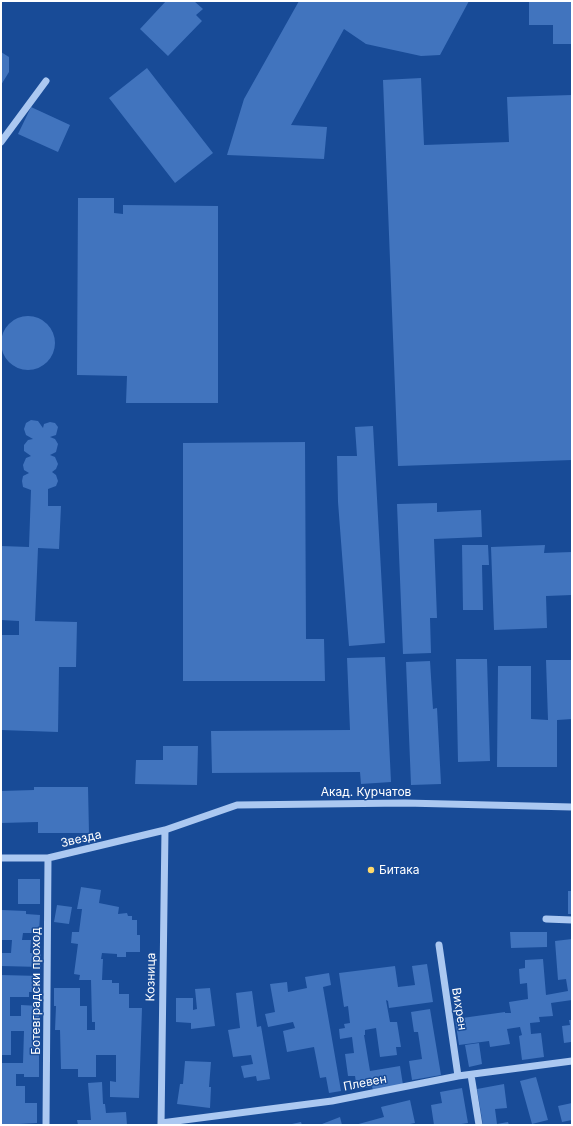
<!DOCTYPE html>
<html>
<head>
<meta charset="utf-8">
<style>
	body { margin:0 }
	#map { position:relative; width:573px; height:1126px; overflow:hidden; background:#184b97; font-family:Inter,sans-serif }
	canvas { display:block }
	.frame { position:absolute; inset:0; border:2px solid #fff; pointer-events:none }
</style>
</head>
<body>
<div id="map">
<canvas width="573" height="1126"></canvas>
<div class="frame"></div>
</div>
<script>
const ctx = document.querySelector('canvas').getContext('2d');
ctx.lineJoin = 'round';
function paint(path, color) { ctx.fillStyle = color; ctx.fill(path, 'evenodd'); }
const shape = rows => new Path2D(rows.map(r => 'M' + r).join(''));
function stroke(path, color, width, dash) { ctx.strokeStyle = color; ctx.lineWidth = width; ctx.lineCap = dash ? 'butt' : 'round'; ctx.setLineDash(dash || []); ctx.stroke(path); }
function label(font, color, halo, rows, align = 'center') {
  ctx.font = font + ' Inter,sans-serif'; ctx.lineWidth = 3; ctx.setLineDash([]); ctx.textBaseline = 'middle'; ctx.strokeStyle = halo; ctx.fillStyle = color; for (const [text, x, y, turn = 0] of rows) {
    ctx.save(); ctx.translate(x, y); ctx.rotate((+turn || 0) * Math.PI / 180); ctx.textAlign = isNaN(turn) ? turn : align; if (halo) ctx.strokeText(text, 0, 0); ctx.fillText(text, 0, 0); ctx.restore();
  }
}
paint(shape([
	[166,1,194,1,203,9,196,15,202,21,168,56,140,29],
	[299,1,469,1,440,55,421,56,366,44,344,29,291,125,327,127,324,159,227,155,244,99],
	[529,1,572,1,572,44,553,44,553,25,529,25],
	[1,52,9,57,9,72,1,85],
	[147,68,213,153,175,183,109,98],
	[421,78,424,145,509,142,507,97,572,95,572,460,398,466,383,80],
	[31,107,70,125,58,152,18,134],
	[78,198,114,198,114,213,123,214,123,205,218,206,218,403,126,403,127,376,77,375],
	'1 343a27 27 0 1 1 54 0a27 27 0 1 1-54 0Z',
	[31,420,38,421,43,428,44,424,50,422,55,423,58,427,56,435,50,437,55,439,58,444,56,452,50,455,55,457,58,464,56,469,52,472,56,475,58,481,56,486,48,489,48,506,61,506,59,549,38,548,35,621,77,622,76,667,59,667,58,732,1,730,1,635,19,635,19,621,1,620,1,546,29,547,31,490,23,487,22,481,23,476,29,473,24,470,23,465,26,458,31,456,24,451,24,445,28,440,33,439,26,435,24,429,26,423],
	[373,426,385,643,349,646,338,502,337,456,357,456,355,427],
	[305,442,306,639,324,639,325,681,183,681,183,443],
	[437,503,437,512,481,510,482,537,434,539,437,618,430,618,431,653,403,654,397,504],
	[462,545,488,545,489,565,482,565,483,610,463,610],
	[545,545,544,553,572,552,572,595,546,596,547,628,494,630,491,547],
	[385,657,391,782,361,784,360,772,212,773,211,731,350,730,347,658],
	[456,659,487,659,490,761,458,762],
	[546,660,572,660,572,719,557,720,557,767,497,767,498,666,531,666,531,719,548,720],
	[430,661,433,709,437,708,441,784,411,785,406,662],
	[163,746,198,746,197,785,135,784,136,760,163,760],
	[34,787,88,787,89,833,38,833,38,822,1,823,1,791,34,790],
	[18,879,40,879,40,904,18,904],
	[81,887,101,890,99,903,119,907,118,914,127,913,128,916,132,916,132,920,137,920,137,935,140,935,140,952,126,952,126,957,117,957,117,954,102,953,101,959,103,959,102,980,112,980,112,983,119,983,119,994,129,994,129,1008,142,1008,139,1098,110,1097,110,1081,116,1082,116,1055,96,1055,96,1077,78,1077,78,1069,61,1069,60,1030,55,1030,56,1006,54,1006,54,988,80,988,80,1006,87,1006,87,1030,95,1030,95,1022,92,1022,91,980,79,980,80,975,74,974,78,944,71,943,72,932,79,932,82,909,77,909],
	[568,891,572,891,572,914,568,914],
	[57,905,72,907,69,924,54,922],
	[1,910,26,911,26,914,40,915,39,933,23,933,22,940,31,940,30,953,41,953,41,967,1,966,1,953,11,953,12,940,1,940],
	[510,932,547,932,547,947,511,948],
	[572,939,572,1000,551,1003,553,1016,539,1017,540,1022,530,1023,531,1034,541,1033,544,1057,522,1060,519,1036,522,1035,520,1027,507,1029,510,1044,490,1047,489,1041,459,1045,455,1019,505,1012,505,1013,511,1013,509,1002,528,999,527,983,520,984,519,969,525,968,525,960,543,959,546,995,568,991,566,979,558,980,555,941],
	[427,964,433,1002,389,1008,388,1001,386,1000,390,1022,397,1022,401,1047,396,1047,397,1055,380,1057,376,1028,365,1030,365,1035,364,1035,370,1071,400,1066,403,1085,373,1090,372,1087,357,1089,355,1076,348,1076,345,1054,354,1053,352,1037,340,1039,339,1029,345,1028,344,1024,350,1023,348,1006,344,1007,339,973,395,966,398,987,415,985,412,966],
	[329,973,331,985,323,987,341,1091,329,1093,326,1077,320,1078,314,1047,287,1052,283,1031,295,1028,293,1022,268,1027,265,1014,275,1012,270,984,287,982,288,992,307,988,305,977],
	[1,975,40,976,40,992,29,992,29,997,10,997,10,1016,21,1016,21,1005,39,1006,39,1077,24,1077,24,1074,16,1074,16,1086,25,1086,25,1103,37,1103,37,1123,1,1125,1,1063,23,1063,24,1031,11,1031,11,1055,1,1055],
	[210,988,215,1026,191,1029,191,1023,176,1022,176,998,193,998,193,1010,197,1009,195,989],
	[252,991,257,1027,261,1026,270,1079,257,1081,256,1076,244,1078,241,1066,253,1064,251,1055,233,1057,228,1030,240,1028,236,993],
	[430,1009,441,1075,412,1080,409,1061,422,1059,418,1032,414,1032,411,1012],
	[569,1020,572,1020,572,1046,571,1042,564,1043,562,1026,570,1025],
	[479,1043,482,1064,469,1067,465,1045],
	[185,1061,211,1062,209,1087,211,1087,210,1108,177,1104,180,1084,183,1084],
	[536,1077,548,1120,532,1124,520,1081],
	[102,1082,103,1104,105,1104,106,1113,126,1112,127,1125,78,1125,77,1120,91,1120,88,1083],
	[504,1084,507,1108,495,1109,497,1124,508,1122,509,1125,483,1125,477,1089],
	[462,1088,468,1123,455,1125,434,1125,431,1105,442,1103,440,1092],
	[410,1100,415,1123,405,1125,355,1125,384,1117,381,1107],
	[572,1103,572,1120,562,1122,558,1106],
	[340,1117,342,1125,322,1125,322,1124],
	[301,1122,302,1125,292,1125,292,1124]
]), '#4174be');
stroke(shape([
	[1,142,46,81],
	[1,858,48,858,165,830,237,805,405,803,572,807],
	[546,919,572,920],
	[439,945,458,1076],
	[471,1075,479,1125],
	[161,1123,332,1101,458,1076,572,1061],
	[46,1125,48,858],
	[161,1125,165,830]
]), '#abc8f1', 7);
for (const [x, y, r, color] of [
	[371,870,4,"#ffd96b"]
]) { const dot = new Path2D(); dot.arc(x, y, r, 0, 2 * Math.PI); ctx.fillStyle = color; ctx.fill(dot); stroke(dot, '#184b97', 1.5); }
label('12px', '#fff', '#184b97', [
	["Акад. Курчатов",366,792],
	["Звезда",81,839,-13],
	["Козница",151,977,-89],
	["Ботевградски проход",36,991,-90],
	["Вихрен",459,1009,81],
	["Плевен",365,1083,-11]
]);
label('12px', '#fff', '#184b97', [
	["Битака",379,870]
], 'left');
</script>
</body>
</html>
